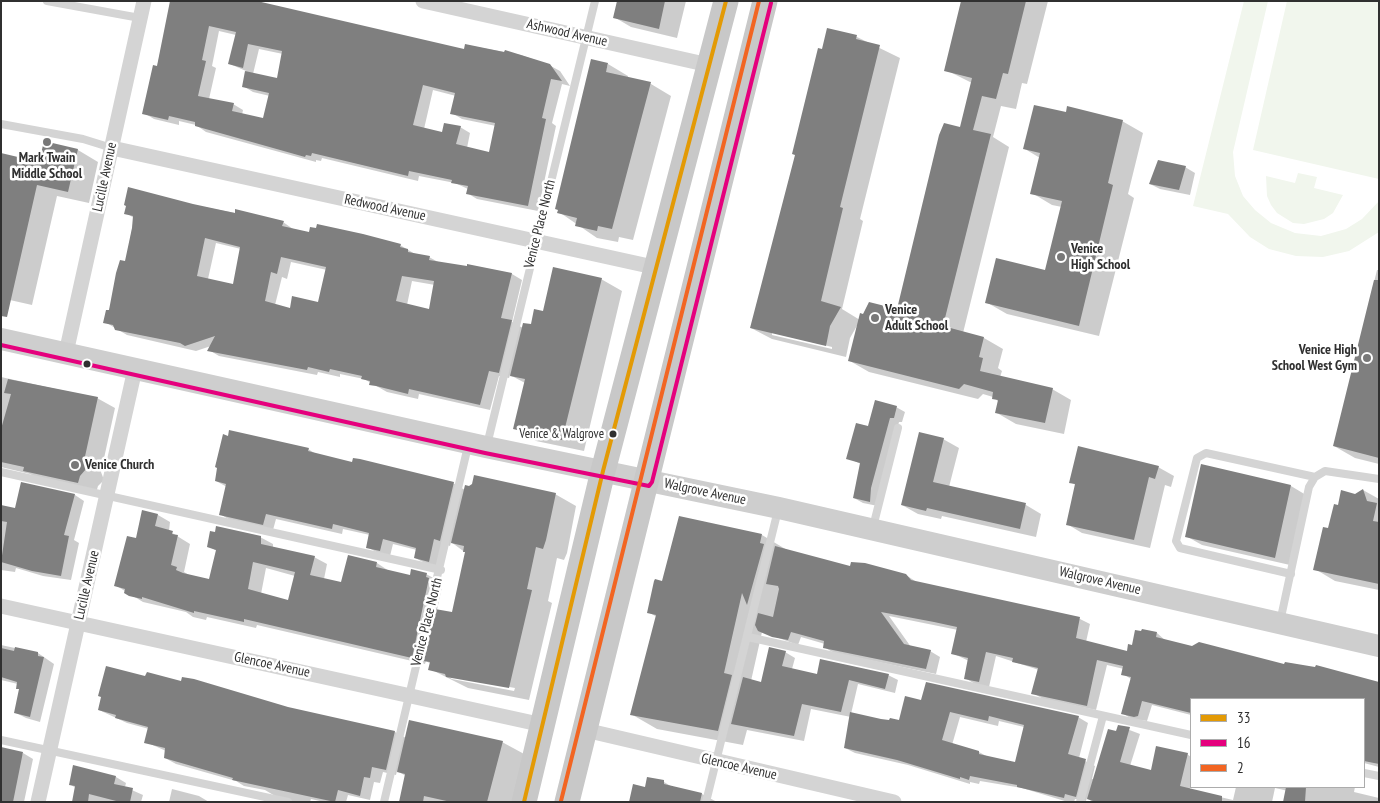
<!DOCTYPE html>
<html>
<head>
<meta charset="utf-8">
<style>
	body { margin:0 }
	#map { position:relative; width:1380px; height:803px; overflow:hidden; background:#fff; font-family:"PT Sans Narrow",sans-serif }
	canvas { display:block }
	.frame { position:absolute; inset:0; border:2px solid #303030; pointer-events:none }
	.legend { position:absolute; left:1190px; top:698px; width:175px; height:90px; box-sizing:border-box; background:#fff; border:1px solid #acacac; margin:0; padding:6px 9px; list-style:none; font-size:15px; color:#303030 }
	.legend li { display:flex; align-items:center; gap:10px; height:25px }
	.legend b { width:25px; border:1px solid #acacac }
</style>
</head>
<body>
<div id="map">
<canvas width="1380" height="803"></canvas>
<div class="frame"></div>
<ul class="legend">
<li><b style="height:6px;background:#e39a05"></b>33</li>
<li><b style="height:6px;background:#e5007d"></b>16</li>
<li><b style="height:6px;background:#f26522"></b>2</li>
</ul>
</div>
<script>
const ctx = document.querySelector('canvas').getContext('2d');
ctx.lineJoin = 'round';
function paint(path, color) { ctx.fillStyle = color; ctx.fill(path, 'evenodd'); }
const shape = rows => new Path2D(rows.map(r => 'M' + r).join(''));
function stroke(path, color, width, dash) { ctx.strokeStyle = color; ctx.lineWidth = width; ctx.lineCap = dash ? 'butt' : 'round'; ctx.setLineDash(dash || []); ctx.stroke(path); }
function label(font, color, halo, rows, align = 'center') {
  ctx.font = font + ' "PT Sans Narrow",sans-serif'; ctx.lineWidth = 5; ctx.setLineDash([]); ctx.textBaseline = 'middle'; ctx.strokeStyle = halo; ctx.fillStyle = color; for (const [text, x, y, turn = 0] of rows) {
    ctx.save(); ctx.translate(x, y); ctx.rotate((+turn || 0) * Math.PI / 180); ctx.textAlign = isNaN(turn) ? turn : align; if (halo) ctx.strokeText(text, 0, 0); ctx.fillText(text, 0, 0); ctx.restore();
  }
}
paint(shape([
	[1244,1,1268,1,1233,152,1235,176,1243,196,1255,210,1271,223,1295,233,1321,236,1346,229,1362,219,1379,201,1379,232,1349,251,1323,257,1296,256,1269,249,1250,237,1228,214,1193,206],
	[1287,1,1379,1,1379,179,1253,150],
	[1298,173,1317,177,1314,188,1343,195,1333,213,1324,219,1304,224,1293,223,1277,213,1271,205,1267,196,1266,176,1295,183]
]), '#f1f6ed');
paint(shape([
	[172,1,465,51,466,45,521,55,549,65,560,71,570,86,562,84,552,123,556,126,538,211,477,199,467,193,468,189,455,183,419,176,418,181,322,158,321,161,316,160,316,162,206,132,196,125,179,121,179,125,154,119,144,113,157,67],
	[219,31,236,35,230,64,246,71,243,86,253,92,270,96,264,120,242,115,243,110,233,104,209,99,216,68,212,66],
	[259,49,283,54,278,79,253,74],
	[433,90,456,96,452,113,462,119,496,126,490,153,467,148,470,133,460,127,443,133,424,129],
	[618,1,686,1,677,38,631,27,614,17],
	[963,1,1048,1,1027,84,1022,83,1016,109,1001,106,993,137,1009,147,963,333,984,338,1003,349,998,368,1002,371,1000,377,1052,389,1071,400,1064,434,1016,424,997,413,999,402,993,397,983,394,978,399,869,372,850,361,858,324,850,338,846,357,772,339,751,328,828,29,857,37,900,58,860,219,863,221,842,309,860,320,898,311,961,128,972,83,946,70],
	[772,332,832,347,832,349,772,335],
	[608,64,628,76,628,78,651,84,671,96,633,240,619,237,618,242,597,238,559,212],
	[1067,114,1122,121,1143,133,1128,194,1134,198,1099,336,1007,314,986,302,1046,272,1062,207,1052,205,1032,193,1040,158,1025,149],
	[45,143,78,150,98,162,89,203,57,196,32,305,1,298],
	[1185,167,1195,173,1190,195,1160,189,1150,184],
	[193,205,283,222,293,229,310,233,400,245,415,254,429,257,440,263,512,274,522,280,512,322,523,328,532,326,544,313,601,279,622,291,584,451,536,441,515,428,525,383,510,375,509,378,499,376,490,410,419,394,418,399,387,392,364,379,340,374,340,377,318,372,317,375,219,356,209,350,211,346,196,351,127,335,105,322,126,262,134,218,126,213],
	[216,243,241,249,234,286,208,279],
	[291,262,327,270,319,304,291,310,275,305,282,277,287,279],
	[412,281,435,285,430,310,407,305],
	[1377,270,1379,270,1379,464,1355,458,1334,446],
	[1,377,97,398,115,408,101,472,104,480,98,486,96,493,42,481,30,474,1,467],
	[896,407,905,412,902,422,899,422,878,506,863,503,854,498,861,464,848,458,869,428],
	[943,439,959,448,949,487,1026,505,1041,514,1036,537,942,516,941,519,918,514,902,505],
	[308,449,316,454,353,464,453,483,465,490,555,494,576,506,567,553,564,560,557,558,548,601,552,603,529,700,468,688,430,669,431,664,426,661,425,664,257,625,256,628,207,617,206,620,193,617,186,612,143,602,115,585,137,539,143,512,158,515,170,522,169,531,190,544,184,572,189,575,210,581,217,551,208,546,260,537,273,544,273,548,314,557,327,564,324,579,342,584,377,563,389,571,411,576,426,574,439,581,438,585,442,587,437,610,453,614,466,553,451,542,450,546,444,544,439,567,425,563,415,558,417,550,393,544,390,556,378,553,367,547,370,535,343,529,342,534,276,519,273,530,230,520,220,514,227,487,216,481],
	[266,568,295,576,289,602,261,594],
	[447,676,515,688,514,691,452,679],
	[1202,466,1291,486,1306,495,1290,565,1202,545,1186,536],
	[1158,467,1174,476,1171,487,1165,485,1150,548,1082,533,1067,524,1076,485,1070,482],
	[1363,490,1379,499,1379,590,1335,581,1315,569,1339,507],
	[75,495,84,501,74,540,79,543,71,580,43,576,16,568,15,572,1,570,1,506,16,510],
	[762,535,787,550,851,567,906,575,918,583,1080,619,1090,624,1086,642,1128,652,1133,646,1157,633,1166,641,1379,686,1379,767,1364,763,1364,699,1191,699,1191,715,1152,705,1147,721,1132,719,1122,713,1131,679,1123,674,1124,669,1107,665,1096,710,1043,699,1033,693,1039,670,996,656,989,687,975,684,965,678,969,661,952,653,958,630,889,616,911,647,930,651,940,657,936,674,834,653,824,647,825,644,801,637,798,645,762,632,751,681,762,683,785,652,795,658,792,669,818,675,888,675,898,680,895,693,858,684,851,714,881,721,900,721,922,702,1078,717,1088,723,1079,758,1095,766,1092,779,1094,779,1119,726,1140,734,1130,766,1152,771,1187,754,1191,757,1190,790,1233,800,1236,787,1355,787,1354,792,1379,798,1379,802,1295,802,1297,793,1275,788,1272,802,1093,802,1087,798,1086,801,1075,799,1074,802,1068,802,1022,788,980,781,979,784,970,782,970,784,908,765,855,753,845,748,851,717,811,709,804,741,747,730,743,745,657,729,631,714,657,617,648,612,663,582],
	[960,717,998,726,999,721,1024,727,1016,763,988,757,979,752,952,745],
	[1,645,38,653,54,664,40,722,26,718,16,713,21,690,18,684,1,680],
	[288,709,395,732,406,738,502,742,526,755,514,802,400,802,406,776,397,771,396,775,383,772,380,783,374,782,370,800,348,795,346,802,324,802,311,799,310,802,294,802,275,796,265,790,244,786,236,781,176,764,165,758,166,751,146,742,149,729,127,723,99,710],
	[23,753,33,759,24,802,1,802],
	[116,777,126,783,125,787,143,795,141,802,73,802,76,788,71,785],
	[664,782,674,788,702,794,717,802,630,802,646,788],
	[172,789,199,796,209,802,169,802]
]), '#0003');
paint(shape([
	[170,1,257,1,464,49,465,44,504,52,505,50,550,64,562,81,551,79,542,118,546,119,528,206,466,194,468,186,451,183,452,180,409,171,408,176,312,153,311,156,306,155,305,157,195,126,195,122,169,116,168,120,142,114,153,65,157,66],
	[209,26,236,32,228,64,243,68,248,44,282,51,277,78,245,71,242,87,269,93,263,118,232,111,234,103,198,96,206,61,202,60],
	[423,85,455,93,450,114,495,123,489,152,456,144,461,126,444,123,442,132,413,125],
	[617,1,665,1,659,29,613,18],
	[961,1,1026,1,1008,74,1003,73,996,99,982,96,973,130,991,134,943,326,984,337,979,357,983,358,980,371,1053,388,1045,423,995,413,998,400,992,399,993,392,964,384,959,389,848,361,860,313,863,314,869,302,897,309,939,135,944,123,960,127,972,78,944,71],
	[827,28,857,35,856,39,880,45,840,207,843,208,821,301,841,307,830,326,826,346,750,328,795,155,792,154,818,48,822,49],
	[591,59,608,63,606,72,651,82,612,229,598,226,597,231,575,226,577,218,557,213,558,210,555,209],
	[1034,105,1066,112,1067,106,1123,120,1108,183,1113,185,1079,326,985,303,996,258,1045,270,1062,201,1030,194,1040,153,1023,149],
	[44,141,78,149,68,192,37,185,7,317,1,316,1,153,39,162],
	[1158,160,1186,166,1179,190,1149,184],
	[128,187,193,204,235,213,235,209,284,221,282,226,309,232,310,227,316,228,317,224,363,234,401,244,400,247,408,249,408,252,430,256,429,260,467,266,467,264,512,273,501,318,512,320,499,373,489,371,480,405,409,389,408,394,376,386,369,385,370,381,361,379,362,376,330,369,329,372,308,367,307,370,207,351,215,336,185,346,180,343,115,330,113,325,103,323,106,310,109,310,116,273,120,260,125,261,132,228,133,216,124,214,126,206,124,205],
	[205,238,240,247,233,284,197,276],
	[281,257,326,267,318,302,292,296,290,308,265,301,271,272,277,274],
	[402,276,434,281,429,309,396,301],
	[553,267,602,278,562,440,513,429,525,379,510,376,523,323,531,324,534,309,543,311],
	[1374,280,1379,280,1379,458,1333,446],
	[8,379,98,397,84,461,86,469,80,476,78,483,23,471,24,467,1,462,1,429,11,394,4,393],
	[875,400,897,406,894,418,890,418,871,488,870,502,853,498,860,463,846,459,856,423,868,426],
	[229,430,309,448,308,451,352,462,353,458,360,459,454,482,440,541,434,539,429,562,414,558,416,548,383,539,380,551,366,548,369,533,333,524,332,529,266,514,263,525,219,515,226,484,215,481,217,468,215,467,223,434,228,436],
	[919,432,944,438,933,482,1026,503,1020,529,927,508,926,511,901,505],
	[1078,446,1159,466,1155,479,1149,477,1134,540,1066,525,1075,484,1069,483],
	[1201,464,1291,485,1275,558,1185,537],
	[474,475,556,493,546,540,543,549,536,547,527,589,532,590,509,688,446,677,445,674,428,670,430,662,423,661,435,609,452,612,465,552,463,552,464,546,451,543,465,485,469,486,472,484],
	[21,482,75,494,64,535,69,536,61,576,32,571,1,562,7,522,1,521,1,505,15,508],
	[1363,489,1367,501,1377,503,1373,521,1379,522,1379,584,1313,570,1323,527,1328,528,1334,504,1338,505,1341,490,1355,494],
	[142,510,158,514,155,526,173,531,172,534,178,535,171,565,177,567,176,570,183,573,209,579,216,550,207,547,210,531,215,532,216,526,261,536,261,544,315,556,310,575,341,582,348,555,377,562,376,567,410,575,411,569,427,573,426,577,429,578,412,658,244,619,244,622,194,611,194,613,142,597,142,599,129,596,124,593,125,589,114,586,127,536,136,538],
	[253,562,295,572,288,600,248,589],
	[679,516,762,534,760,543,764,544,747,605,742,593,724,673,732,675,718,731,630,715,656,615,647,613,654,581,655,579,662,581],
	[775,546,850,566,851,562,865,563,906,574,911,580,1080,617,1076,638,1127,651,1128,644,1132,645,1135,630,1141,631,1142,629,1157,632,1156,637,1192,646,1199,642,1284,664,1285,662,1315,667,1316,665,1379,682,1379,764,1364,761,1364,699,1191,699,1191,713,1142,701,1138,716,1134,717,1121,714,1131,677,1121,675,1123,666,1097,660,1087,706,1031,694,1038,668,1012,662,1013,658,986,652,979,682,964,679,968,658,951,654,957,627,934,622,881,612,904,644,931,650,926,669,823,648,824,641,791,632,788,640,772,637,758,631,755,625,758,613,773,617,779,589,778,586,766,584],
	[15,647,38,652,38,656,44,657,30,717,14,713,19,689,16,689,17,682,1,677,1,648,14,651],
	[769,647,786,651,782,666,817,674,820,659,889,674,885,689,849,680,841,712,802,704,794,736,731,724,743,677,761,682],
	[106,666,145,676,147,672,181,681,182,677,194,679,288,707,395,731,386,770,372,767,370,778,364,777,360,796,338,790,335,802,232,780,233,778,164,758,165,748,144,743,148,727,115,718,116,715,98,710,101,697,98,696],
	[926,682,1079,716,1068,754,1086,759,1076,797,1065,794,1064,798,1017,787,1017,785,970,776,969,780,960,777,960,779,897,760,844,748,850,712,881,719,889,720,890,718,899,720,905,696,921,700],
	[950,712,988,721,989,716,1024,725,1015,762,979,754,979,751,942,740],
	[409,720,503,741,487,802,451,802,424,796,423,802,399,802,405,774,397,772],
	[1118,725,1130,727,1120,762,1151,770,1156,746,1188,753,1180,786,1222,796,1222,802,1096,802,1087,799,1108,729,1116,731],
	[1,747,23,752,13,802,1,802],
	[73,765,116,776,114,784,133,788,130,802,120,802,89,794,88,802,72,802,75,786,69,785],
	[647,777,664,780,664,784,702,793,700,802,629,802,633,784,645,787],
	[1286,787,1306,787,1305,802,1283,802]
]), '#7f7f7f');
stroke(shape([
	[47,1,140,18],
	[1,124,83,139,112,148],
	[487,445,595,1],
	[1,472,441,570],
	[873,527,898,428],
	[1291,574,1180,548,1176,541,1197,458,1206,453,1315,477],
	[1280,622,1309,487,1315,477,1325,471,1379,479],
	[748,637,1191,735],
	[1,740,288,802],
	[1364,773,1379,776],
	[384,802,468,446],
	[706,802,778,510],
	[1080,802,1103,716]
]), '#d4d4d4', 8);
stroke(shape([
	[423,1,709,65],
	[112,148,658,268],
	[66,353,144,1],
	[1,606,543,725],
	[585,730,894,802],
	[38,802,135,369]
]), '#d4d4d4', 15);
stroke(shape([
	[1,339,486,447,779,508,1379,646]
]), '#cecece', 22);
stroke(shape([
	[524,802,603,471,726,1],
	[567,802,765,1]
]), '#c8c8c8', 25);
stroke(shape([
	[524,802,603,471,726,1]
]), '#e39a05', 4);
stroke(shape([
	[1,345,485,453,649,486,652,482,771,3]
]), '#e5007d', 4);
stroke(shape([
	[561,801,759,1]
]), '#f26522', 4);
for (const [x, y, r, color] of [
	[47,142,5,"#787878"],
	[1061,257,5,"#787878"],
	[875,318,5,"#787878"],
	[1367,358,5,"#787878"],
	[87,364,4.5,"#303030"],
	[613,434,4.5,"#303030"],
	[75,465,5,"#787878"]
]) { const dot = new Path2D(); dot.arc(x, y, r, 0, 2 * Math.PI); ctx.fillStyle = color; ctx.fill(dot); stroke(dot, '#fff', 2); }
label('13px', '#303030', '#fff', [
	["Venice & Walgrove",604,434]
], 'right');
label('14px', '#303030', '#fff', [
	["Ashwood Avenue",567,33,13],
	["Lucille Avenue",105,177,-78],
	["Redwood Avenue",385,208,12],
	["Venice Place North",540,224,-76],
	["Walgrove Avenue",705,492,12],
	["Walgrove Avenue",1100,581,13],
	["Lucille Avenue",87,585,-77],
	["Venice Place North",427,622,-76],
	["Glencoe Avenue",272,665,12],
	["Glencoe Avenue",739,767,13]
]);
label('bold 14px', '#303030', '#fff', [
	["Mark Twain",47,158,"center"],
	["Middle School",47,174,"center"],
	["Venice",1071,249],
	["High School",1071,265],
	["Venice",885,310],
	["Adult School",885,326],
	["Venice High",1357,350,"right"],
	["School West Gym",1357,366,"right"],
	["Venice Church",85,465]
], 'left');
</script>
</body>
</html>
